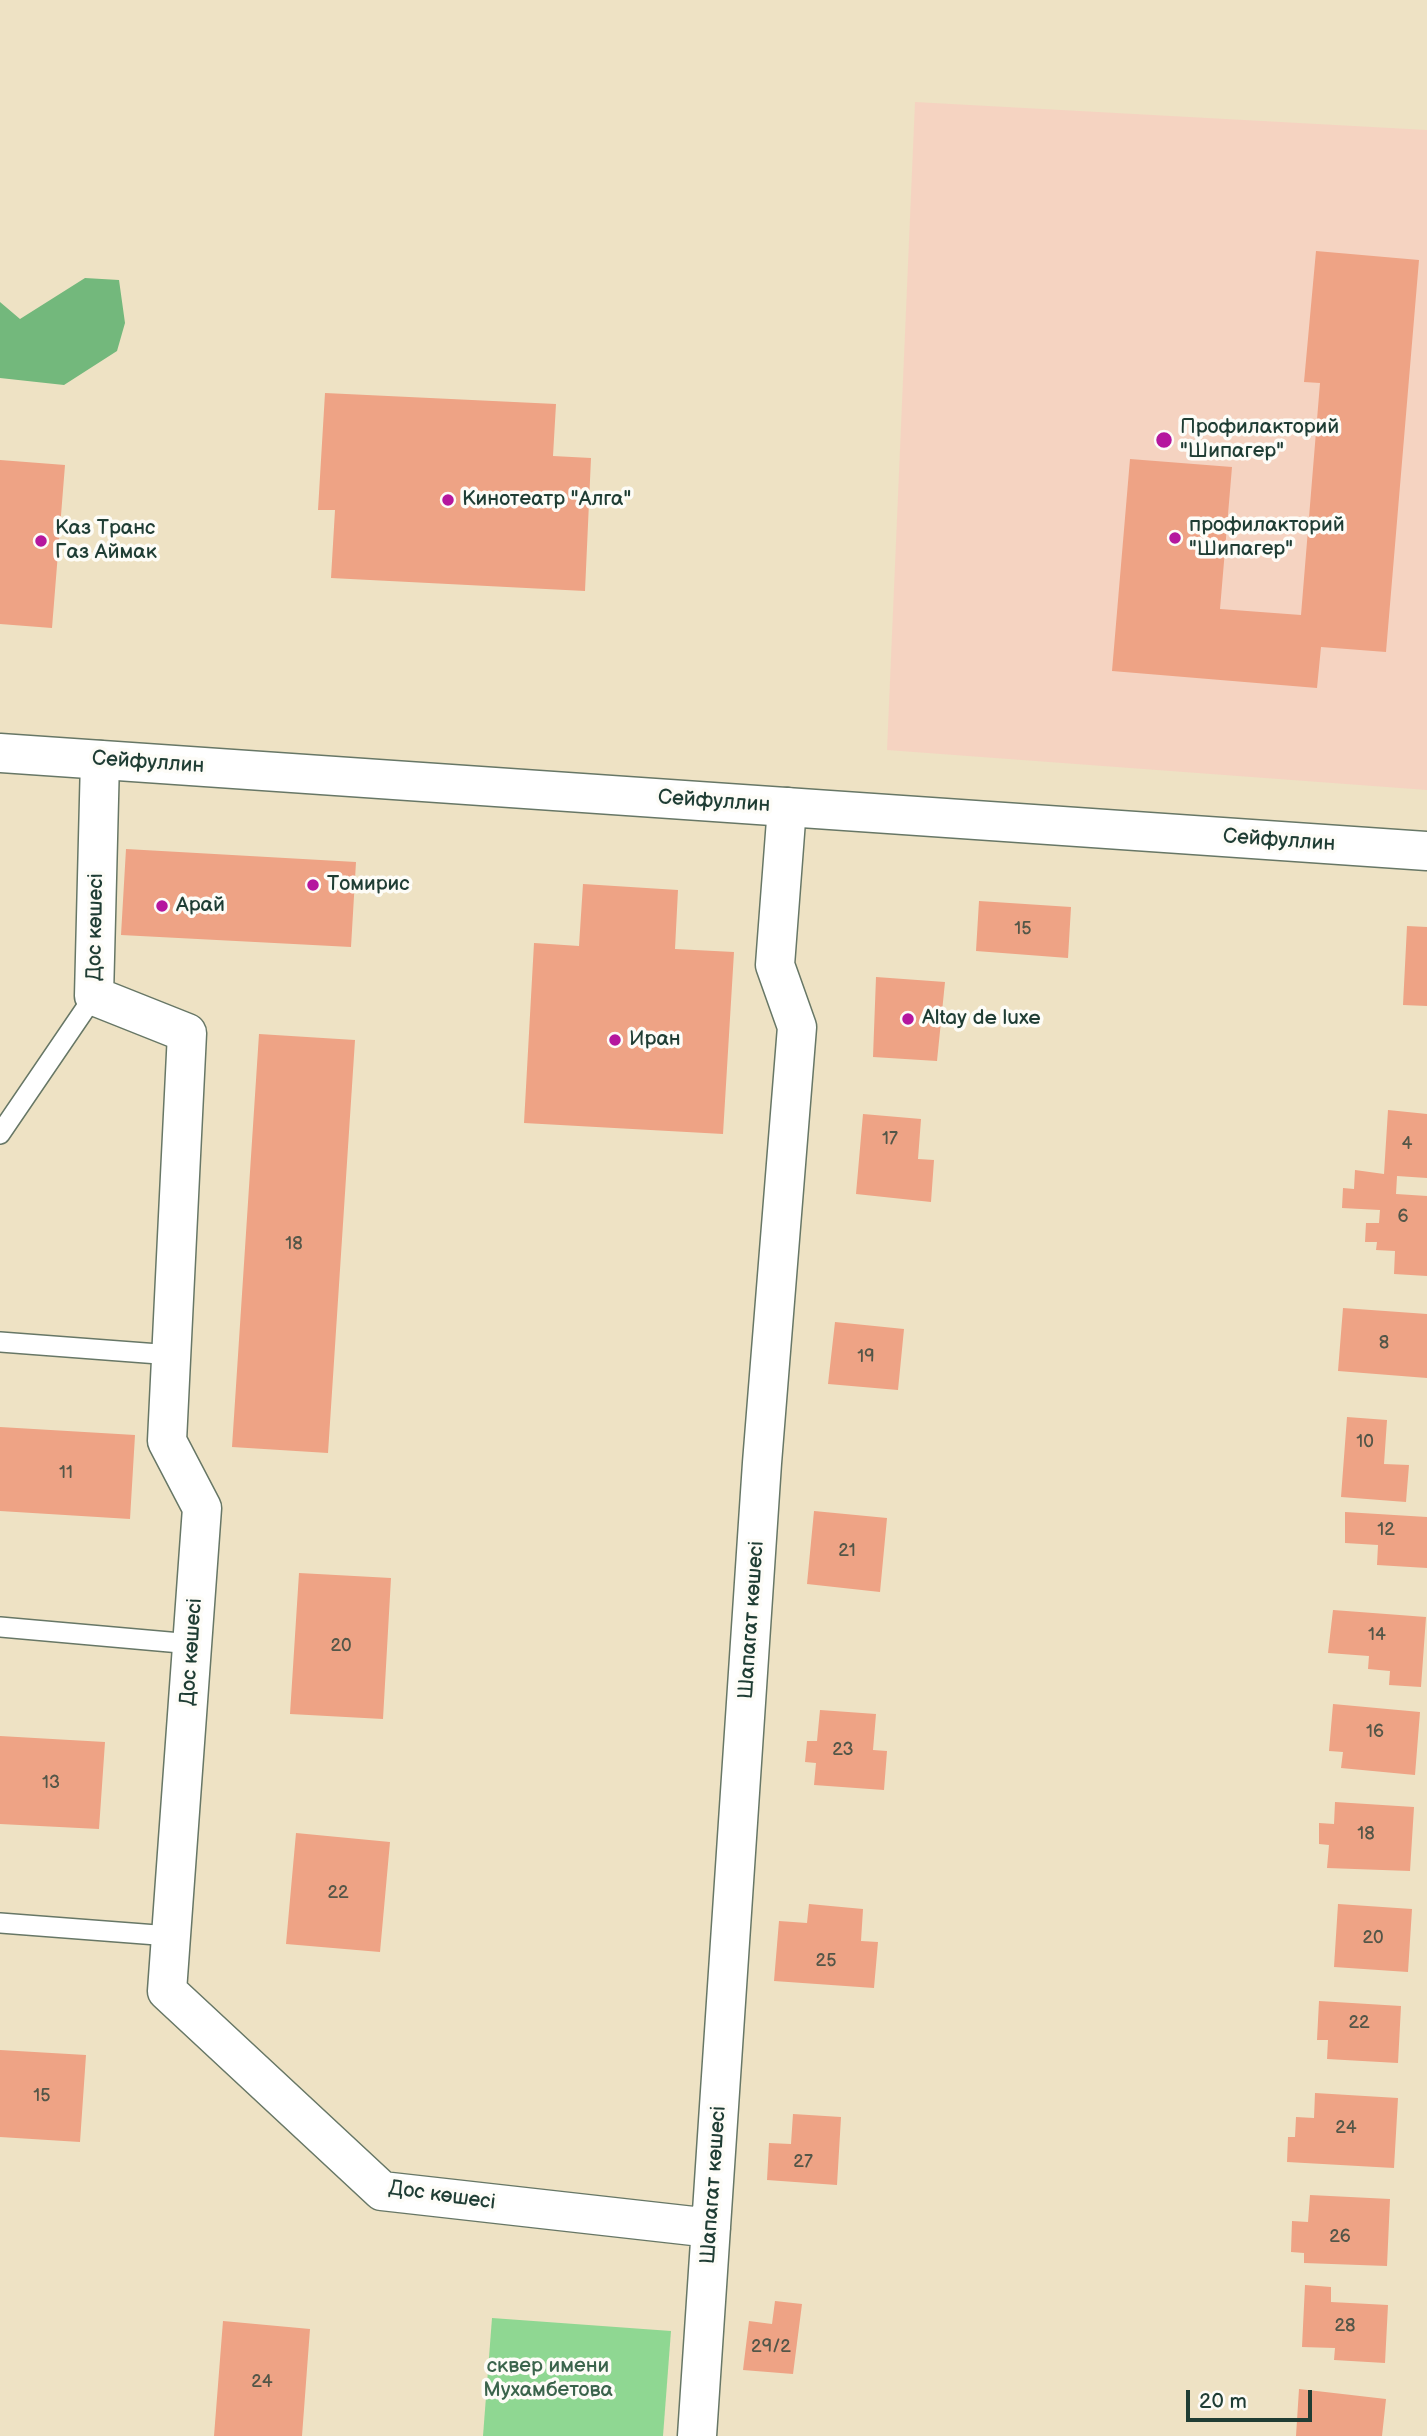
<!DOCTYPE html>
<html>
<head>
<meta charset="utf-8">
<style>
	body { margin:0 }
	#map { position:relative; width:1427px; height:2436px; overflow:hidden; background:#eee2c4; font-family:"Balsamiq Sans",sans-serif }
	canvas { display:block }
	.scale { position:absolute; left:1186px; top:2390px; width:126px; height:32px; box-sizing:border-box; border:4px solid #1f3d34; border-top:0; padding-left:9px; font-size:21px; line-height:24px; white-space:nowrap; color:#1f3d34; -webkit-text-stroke:5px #fdfcf7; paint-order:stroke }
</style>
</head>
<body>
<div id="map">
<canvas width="1427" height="2436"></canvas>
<div class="scale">20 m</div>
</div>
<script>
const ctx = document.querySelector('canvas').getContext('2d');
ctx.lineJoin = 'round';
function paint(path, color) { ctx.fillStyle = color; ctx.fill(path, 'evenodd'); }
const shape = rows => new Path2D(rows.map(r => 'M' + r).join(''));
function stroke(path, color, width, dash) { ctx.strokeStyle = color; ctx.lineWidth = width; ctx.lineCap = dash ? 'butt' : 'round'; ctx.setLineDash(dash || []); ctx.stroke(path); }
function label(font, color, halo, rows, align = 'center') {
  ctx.font = font + ' "Balsamiq Sans",sans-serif'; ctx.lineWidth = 7; ctx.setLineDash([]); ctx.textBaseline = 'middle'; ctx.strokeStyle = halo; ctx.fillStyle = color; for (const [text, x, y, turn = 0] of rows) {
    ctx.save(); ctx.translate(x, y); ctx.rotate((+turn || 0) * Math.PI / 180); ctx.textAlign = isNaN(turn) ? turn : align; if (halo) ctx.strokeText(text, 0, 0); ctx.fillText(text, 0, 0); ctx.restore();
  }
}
paint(shape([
	[915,102,1427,130,1427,790,887,750]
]), '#f5d3c1');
paint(shape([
	[492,2318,671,2331,663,2436,483,2436]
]), '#8fd792');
paint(shape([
	[85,278,119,280,125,323,117,351,64,385,0,378,0,302,20,319]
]), '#73b87c');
paint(shape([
	[1316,251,1419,260,1386,652,1321,647,1317,688,1112,671,1130,459,1232,467,1220,609,1301,615,1320,383,1304,382],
	[325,393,556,404,553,456,591,458,585,591,331,578,335,510,318,510],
	[0,460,65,465,52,628,0,624],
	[126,849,356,862,351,947,121,935],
	[583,884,678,890,675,949,734,952,723,1134,524,1123,534,943,579,946],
	[979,901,1071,907,1068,958,976,951],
	[1407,926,1427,927,1427,1006,1403,1005],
	[876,977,945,982,937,1061,873,1057],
	[259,1034,355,1040,328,1453,232,1447],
	[1388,1110,1427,1114,1427,1178,1397,1176,1396,1194,1427,1196,1427,1276,1394,1274,1395,1251,1376,1250,1377,1242,1365,1242,1366,1223,1379,1223,1380,1210,1342,1208,1343,1188,1354,1189,1355,1170,1384,1174],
	[863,1114,921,1119,918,1159,934,1160,931,1202,856,1194],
	[1343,1308,1427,1314,1427,1378,1338,1371],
	[835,1322,904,1329,898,1390,828,1384],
	[1347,1417,1387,1420,1384,1464,1409,1465,1406,1502,1341,1497],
	[0,1427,135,1435,130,1519,0,1511],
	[814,1511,887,1518,880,1592,807,1584],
	[1345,1512,1427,1517,1427,1568,1377,1565,1378,1545,1345,1543],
	[299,1573,391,1578,383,1719,290,1714],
	[1333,1610,1426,1617,1421,1687,1389,1685,1390,1671,1368,1669,1369,1656,1328,1653],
	[1333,1704,1420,1712,1415,1775,1341,1768,1343,1752,1329,1751],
	[820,1710,876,1714,873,1750,887,1751,884,1790,814,1785,816,1763,805,1762,807,1741,817,1741],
	[0,1736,105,1742,99,1829,0,1824],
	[1335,1802,1414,1807,1410,1871,1327,1868,1329,1845,1319,1844,1319,1823,1334,1824],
	[296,1833,390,1842,380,1952,286,1944],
	[809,1904,863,1909,861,1941,878,1942,874,1988,774,1981,779,1921,807,1923],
	[1338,1904,1412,1909,1408,1972,1334,1967],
	[1319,2001,1401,2006,1398,2063,1327,2059,1328,2040,1317,2040],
	[0,2050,86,2055,80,2142,0,2137],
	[1315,2093,1398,2098,1394,2168,1287,2162,1288,2137,1295,2137,1296,2117,1314,2118],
	[793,2114,841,2117,837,2185,767,2180,769,2143,791,2144],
	[1310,2195,1390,2199,1387,2266,1304,2263,1304,2253,1291,2252,1292,2221,1308,2222],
	[1305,2285,1331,2287,1331,2302,1388,2305,1385,2363,1334,2360,1335,2348,1302,2347],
	[775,2301,802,2304,793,2374,743,2370,749,2321,772,2324],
	[223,2321,310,2329,302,2436,214,2436],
	[1299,2389,1386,2399,1382,2436,1296,2436]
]), '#eea385');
const lane = shape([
	[0,1134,94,996],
	[0,1342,172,1355],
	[0,1627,192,1644],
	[0,1923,170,1936]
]);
const street = shape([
	[100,760,94,996,187,1033,167,1441,202,1508,167,1991,382,2191,711,2228],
	[697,2436,762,1463,797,1027,775,965,787,807]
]);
const secondary = shape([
	[0,753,1427,851]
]);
stroke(lane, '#677766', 22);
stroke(street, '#677766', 41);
stroke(secondary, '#677766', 41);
stroke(lane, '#fff', 19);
stroke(street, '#fff', 38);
stroke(secondary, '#fff', 38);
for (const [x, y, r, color] of [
	[1164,440,9,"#b5179e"],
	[448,500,7,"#b5179e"],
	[1175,538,7,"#b5179e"],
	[41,541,7,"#b5179e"],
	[313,885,7,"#b5179e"],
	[162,906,7,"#b5179e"],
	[908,1019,7,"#b5179e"],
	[615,1040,7,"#b5179e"]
]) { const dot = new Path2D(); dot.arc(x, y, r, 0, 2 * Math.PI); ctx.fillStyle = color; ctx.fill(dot); stroke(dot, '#fdfcf7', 2.5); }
label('18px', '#535648', null, [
	["15",1023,929],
	["17",890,1139],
	["4",1407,1144],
	["6",1403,1217],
	["18",294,1244],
	["8",1384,1343],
	["19",866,1357],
	["10",1365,1442],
	["11",66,1473],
	["12",1386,1530],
	["21",847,1551],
	["14",1377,1635],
	["20",341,1646],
	["16",1375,1732],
	["23",843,1750],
	["13",51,1783],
	["18",1366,1834],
	["22",338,1893],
	["20",1373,1938],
	["25",826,1961],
	["22",1359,2023],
	["15",42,2096],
	["24",1346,2128],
	["27",803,2162],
	["26",1340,2237],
	["28",1345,2326],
	["29/2",771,2347],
	["24",262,2382]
]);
label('21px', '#1f3d34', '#fdfcf7', [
	["Профилакторий",1180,428],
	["\"Шипагер\"",1180,452],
	["Кинотеатр \"Алга\"",462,500],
	["профилакторий",1189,526],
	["\"Шипагер\"",1189,550],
	["Каз Транс",55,529],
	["Газ Аймак",55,553],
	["Томирис",327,885],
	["Арай",176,906],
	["Altay de luxe",922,1019],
	["Иран",629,1040]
], 'left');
label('21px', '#1f3d34', '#fdfcf7', [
	["Сейфуллин",148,763,4],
	["Сейфуллин",714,802,4],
	["Сейфуллин",1279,841,4],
	["Дос көшесі",96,927,-89],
	["Шапагат көшесі",752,1620,-86],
	["Дос көшесі",192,1652,-86],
	["Шапагат көшесі",714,2185,-86],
	["Дос көшесі",442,2196,8]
]);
label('21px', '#3b644c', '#fdfcf7', [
	["сквер имени",548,2367],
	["Мухамбетова",548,2391]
]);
</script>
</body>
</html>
